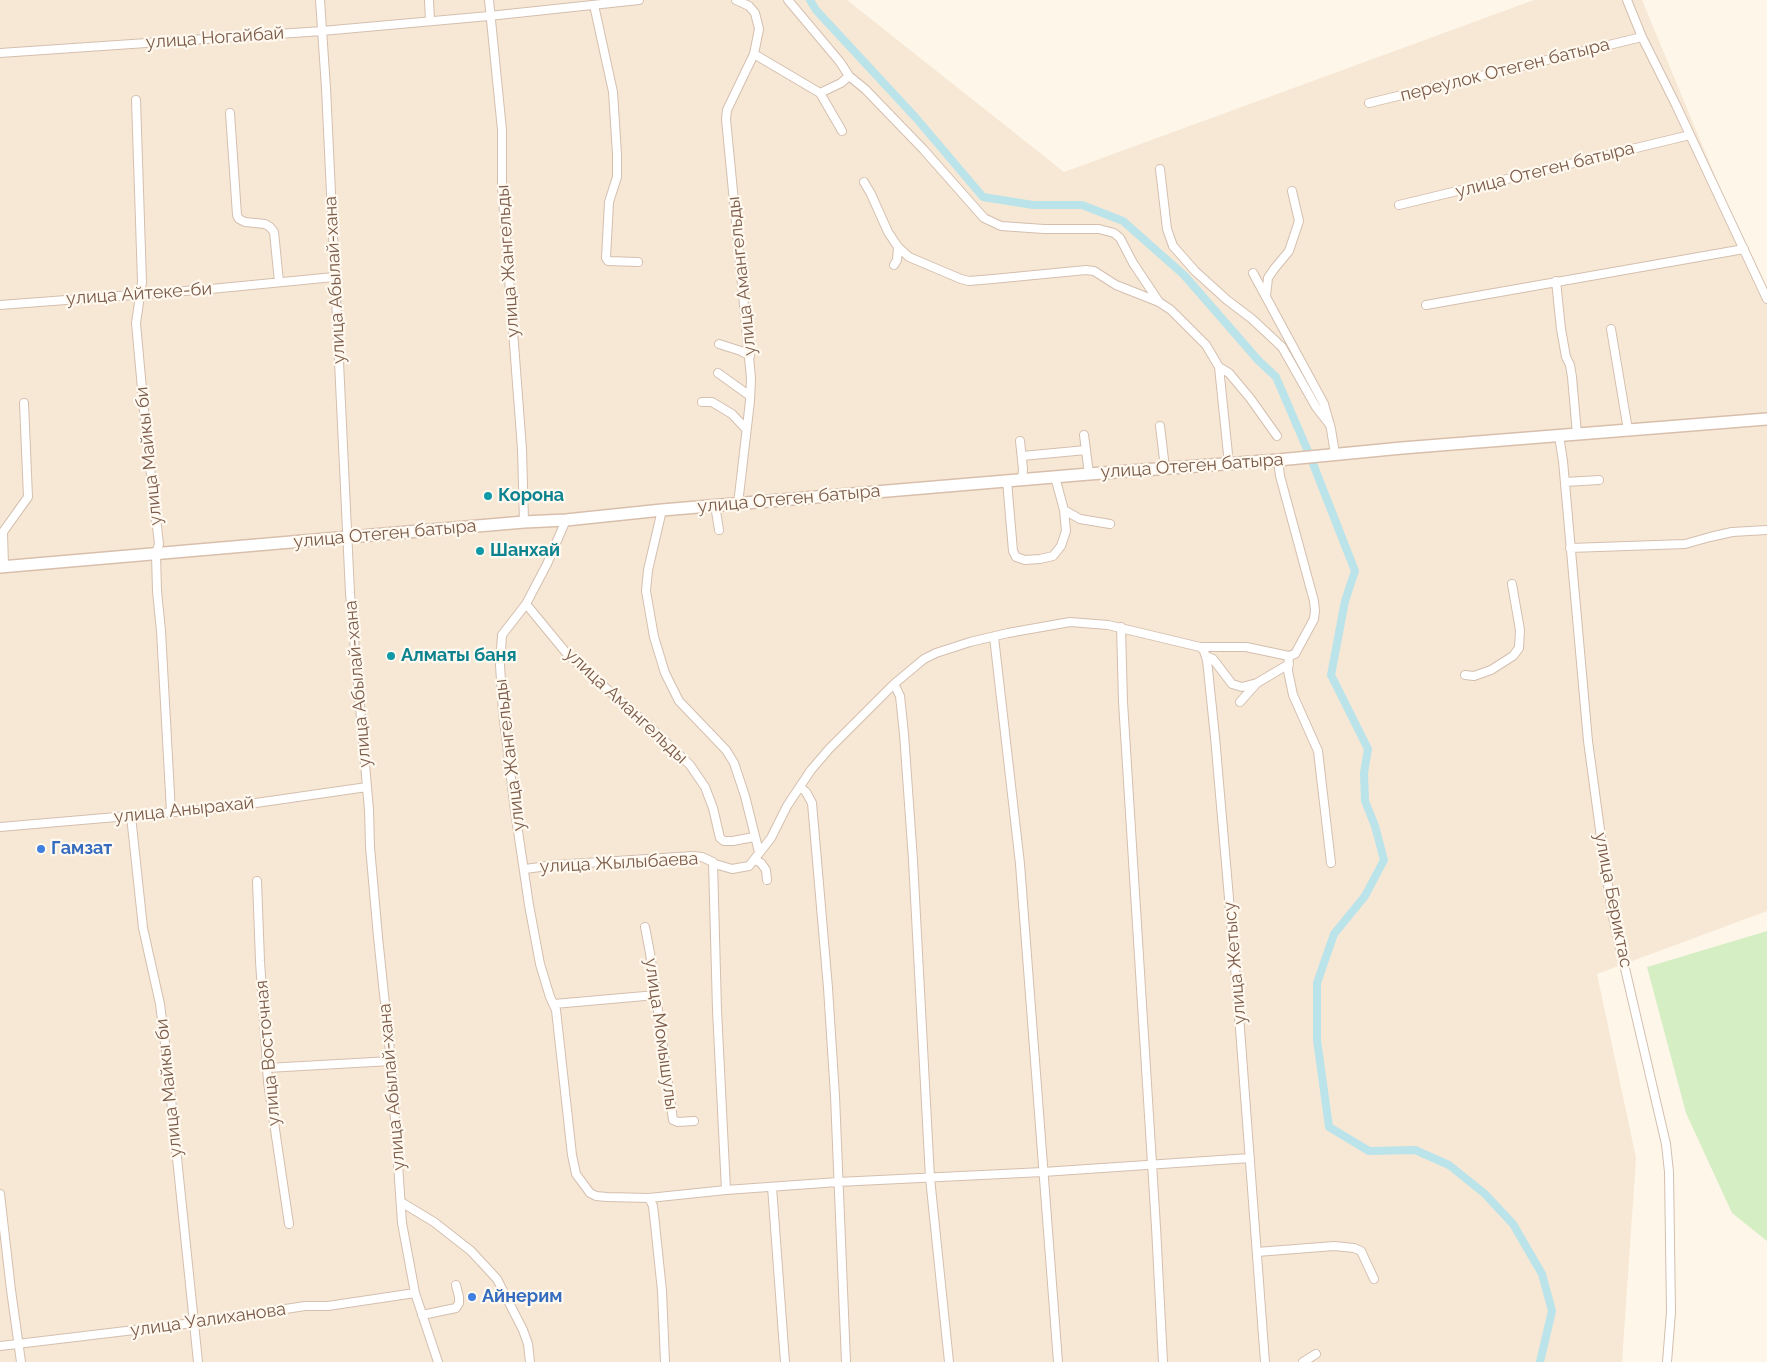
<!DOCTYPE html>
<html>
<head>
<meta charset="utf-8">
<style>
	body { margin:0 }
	canvas { display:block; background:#fef6e8 }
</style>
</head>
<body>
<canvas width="1767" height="1362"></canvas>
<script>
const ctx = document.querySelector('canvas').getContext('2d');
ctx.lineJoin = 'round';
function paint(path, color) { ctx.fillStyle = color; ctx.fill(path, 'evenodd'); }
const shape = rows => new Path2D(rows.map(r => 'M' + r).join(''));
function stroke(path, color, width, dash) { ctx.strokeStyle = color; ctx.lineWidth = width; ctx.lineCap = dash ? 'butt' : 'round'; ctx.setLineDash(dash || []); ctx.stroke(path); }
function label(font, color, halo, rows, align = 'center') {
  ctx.font = font + ' Raleway,sans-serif'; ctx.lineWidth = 4.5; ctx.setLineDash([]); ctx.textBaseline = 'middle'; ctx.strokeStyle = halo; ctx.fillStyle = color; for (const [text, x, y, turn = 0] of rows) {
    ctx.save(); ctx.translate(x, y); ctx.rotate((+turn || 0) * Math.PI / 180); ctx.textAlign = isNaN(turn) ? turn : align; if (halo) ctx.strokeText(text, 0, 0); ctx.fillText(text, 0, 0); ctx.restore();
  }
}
paint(shape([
	[0,0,847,0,1064,172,1534,0,1642,0,1767,301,1767,911,1597,974,1636,1158,1622,1362,0,1362]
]), '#f7e8d6');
paint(shape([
	[1767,931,1767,1241,1732,1213,1686,1113,1647,967]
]), '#d5eec4');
stroke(shape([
	[810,0,816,10,916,118,983,197,1033,205,1082,205,1123,221,1184,275,1258,360,1276,377,1310,456,1355,571,1345,601,1331,675,1368,749,1364,773,1365,801,1375,826,1384,860,1365,896,1334,934,1317,983,1317,1040,1329,1127,1369,1151,1415,1150,1449,1165,1485,1194,1513,1224,1542,1274,1552,1311,1540,1362]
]), '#bae3ea', 8);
const minor = shape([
	[320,0,326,88,350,593,369,810,370,847,378,937,391,1061,402,1223,415,1293,438,1362],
	[429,0,430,21],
	[489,0,502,130,502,186,522,449,524,522],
	[736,0,749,6,755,13,759,29,754,54,727,110,726,119,751,378,750,401,738,504],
	[788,0,840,62,849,76,865,89,923,149,984,218,1001,226,1044,229,1099,229,1114,233,1120,238,1133,263,1159,302],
	[1627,0,1642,37,1676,105,1767,299],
	[594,5,613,92,617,154,617,177,609,202,606,258,608,261,638,262],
	[0,53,322,31,489,16,639,0],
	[754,54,820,93,842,131],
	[820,93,841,83,849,76],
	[136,100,142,282,136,323,146,433,159,544,156,554,157,591,161,631,171,812],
	[1369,103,1642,37],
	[230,113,237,215,239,219,245,222,265,224,270,227,274,232,279,282],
	[1160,169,1167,229,1173,246,1195,271,1227,300,1252,319,1282,347,1316,407,1330,425],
	[864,182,871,194,888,232,898,247,909,257,961,279,969,281,993,279,1086,270,1094,271,1116,285,1159,302,1171,310,1206,345,1219,367,1229,464],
	[1399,205,1690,135],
	[894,265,897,260,898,247],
	[1253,273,1324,404,1331,429,1335,454],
	[1556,281,1561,329,1566,357,1570,365,1572,377,1577,434],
	[1266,296,1268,278,1274,269,1289,251,1299,221,1292,191],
	[0,305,211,289,334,277],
	[1426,305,1744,249],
	[1611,329,1628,430],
	[719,344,741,351,750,356],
	[1219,367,1229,373,1250,398,1277,436],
	[718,373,750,396],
	[702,402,712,402,732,414,746,429],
	[1160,426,1165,468],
	[1084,435,1089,474],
	[1559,436,1563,461,1588,741,1605,867,1613,917,1666,1144,1669,1172,1671,1312,1667,1362],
	[1020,441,1023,469,1022,480],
	[1022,456,1086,450],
	[1007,481,1013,551,1016,557,1025,560,1040,559,1053,556,1061,546,1066,531,1064,510,1055,477],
	[1565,482,1599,480],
	[715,505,719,530],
	[662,510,648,570,646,591,654,637,665,673,679,701,726,750,734,763,745,796,759,852],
	[1064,510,1080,519,1110,524],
	[566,520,547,564,526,604,502,635,500,665,503,712,515,811,529,905,540,964,550,997,556,1010,572,1155,576,1174,590,1193,596,1196,607,1197,649,1198,726,1190,838,1182,1043,1172,1250,1158],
	[1570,548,1685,544,1710,537,1732,532,1767,530],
	[4,566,3,532,28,497,24,403],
	[526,604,568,655,646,723,690,765,705,787,713,808,720,838,724,841,733,841,754,837],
	[1121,627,1123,702,1156,1227,1163,1362],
	[994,637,1020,864,1058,1362],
	[1200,647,1246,647,1289,656,1295,654,1314,619,1315,611,1314,601,1280,476,1278,460],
	[1206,656,1213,659,1232,684,1242,687,1257,683],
	[1289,656,1288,671,1293,695,1318,751,1331,863],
	[1465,675,1474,676,1491,670,1513,656,1519,648,1520,630,1512,584],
	[894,684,900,696,904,734,913,860,930,1178,949,1362],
	[1240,702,1257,683,1289,664],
	[800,787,806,792,812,803,828,988,835,1096,846,1362],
	[131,816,143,928,160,1004,166,1051,198,1362],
	[0,827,221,808,367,787],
	[755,860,761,863,766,870,767,880],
	[715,864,732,869,749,866,771,838,787,806,811,770,829,749,894,684,924,659,936,653,970,642,1008,633,1070,622,1108,625,1200,647,1204,651,1207,660,1215,737,1238,1002,1265,1362],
	[525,869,555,865,693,856,702,857,713,862,717,1010,726,1190],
	[257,881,260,961,268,1082,289,1224],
	[645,927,650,953,673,1120,678,1122,694,1121],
	[554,1004,656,995],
	[267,1068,391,1061],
	[772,1187,785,1362],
	[0,1194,11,1290,21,1362],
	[649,1198,653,1206,655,1224,662,1291,665,1362],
	[401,1202,434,1222,471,1251,497,1279,523,1330,528,1344,530,1362],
	[1257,1252,1334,1246,1354,1248,1361,1251,1374,1279],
	[422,1315,456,1308,459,1303,459,1297,456,1285],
	[0,1346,193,1323,305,1306,328,1306,415,1293],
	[1303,1362,1316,1354]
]);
const secondary = shape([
	[0,567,524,522,566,520,662,510,1089,474,1278,460,1402,448,1767,419]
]);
stroke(minor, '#d4bfaf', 10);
stroke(secondary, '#d8bfab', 14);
stroke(minor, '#fff', 8);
stroke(secondary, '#fff', 11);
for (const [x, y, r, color] of [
	[488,496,5,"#0f9aa8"],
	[480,551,5,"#0f9aa8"],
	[391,656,5,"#0f9aa8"],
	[41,849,5,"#3f7fe0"],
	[472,1297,5,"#3f7fe0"]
]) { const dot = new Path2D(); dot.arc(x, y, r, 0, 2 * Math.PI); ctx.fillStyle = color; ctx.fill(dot); stroke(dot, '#fff9f0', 2); }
label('18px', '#7b5b49', '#fff9f0', [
	["улица Ногайбай",215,38,-4],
	["переулок Отеген батыра",1505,70,-14],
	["улица Отеген батыра",1545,170,-14],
	["улица Жангельды",508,261,-94],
	["улица Амангельды",742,276,-96],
	["улица Абылай-хана",335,280,-93],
	["улица Айтеке-би",139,294,-4],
	["улица Майкы би",149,456,-96],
	["улица Отеген батыра",1192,466,-4],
	["улица Отеген батыра",789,499,-5],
	["улица Отеген батыра",385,534,-5],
	["улица Абылай-хана",358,684,-95],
	["улица Амангельды",626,706,43],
	["улица Жангельды",510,755,-97],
	["улица Анырахай",184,810,-6],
	["улица Жылыбаева",619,863,-3],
	["улица Бериктас",1613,900,79],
	["улица Жетысу",1235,963,-95],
	["улица Момышулы",661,1034,82],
	["улица Восточная",268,1053,-95],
	["улица Абылай-хана",392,1087,-95],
	["улица Майкы би",169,1088,-96],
	["улица Уалиханова",208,1320,-8]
]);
label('bold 18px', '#0d838f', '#fff9f0', [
	["Корона",498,496],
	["Шанхай",490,551],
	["Алматы баня",401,656]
], 'left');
label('bold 18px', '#366cbe', '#fff9f0', [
	["Гамзат",51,849],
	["Айнерим",482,1297]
], 'left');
</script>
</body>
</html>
